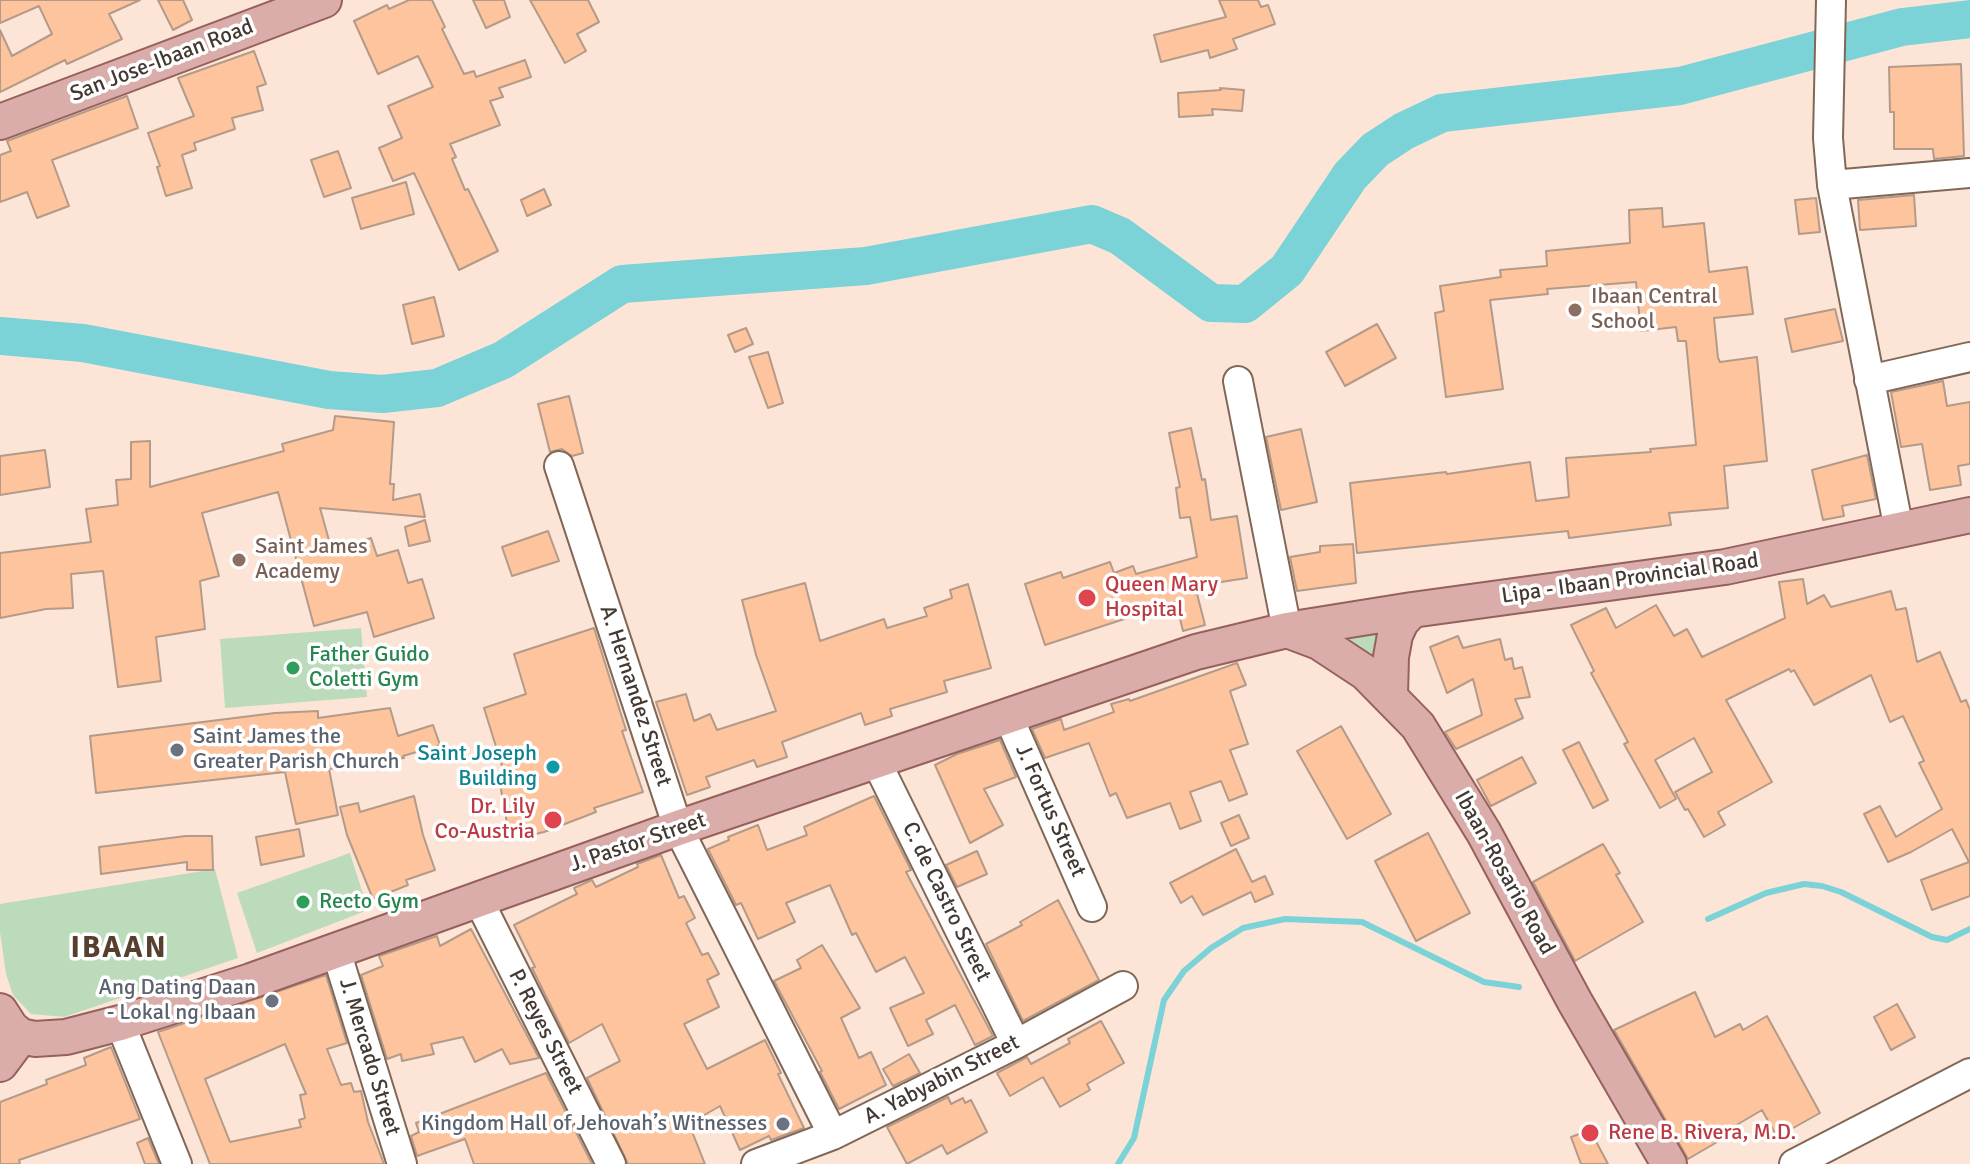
<!DOCTYPE html>
<html>
<head>
<meta charset="utf-8">
<style>
	body { margin:0 }
	canvas { display:block; background:#fce5d6 }
</style>
</head>
<body>
<canvas width="1970" height="1164"></canvas>
<script>
const ctx = document.querySelector('canvas').getContext('2d');
ctx.lineJoin = 'round';
function paint(path, color) { ctx.fillStyle = color; ctx.fill(path, 'evenodd'); }
const shape = rows => new Path2D(rows.map(r => 'M' + r).join(''));
function stroke(path, color, width, dash) { ctx.strokeStyle = color; ctx.lineWidth = width; ctx.lineCap = dash ? 'butt' : 'round'; ctx.setLineDash(dash || []); ctx.stroke(path); }
function label(font, color, halo, rows, align = 'center') {
  ctx.font = font + ' Signika,sans-serif'; ctx.lineWidth = 7; ctx.setLineDash([]); ctx.textBaseline = 'middle'; ctx.strokeStyle = halo; ctx.fillStyle = color; for (const [text, x, y, turn = 0] of rows) {
    ctx.save(); ctx.translate(x, y); ctx.rotate((+turn || 0) * Math.PI / 180); ctx.textAlign = isNaN(turn) ? turn : align; if (halo) ctx.strokeText(text, 0, 0); ctx.fillText(text, 0, 0); ctx.restore();
  }
}
paint(shape([
	[361,628,367,697,225,708,220,639],
	[1380,632,1375,660,1345,639],
	[350,853,368,910,257,953,237,893],
	[215,869,238,958,64,1017,31,1014,13,995,6,974,0,932,0,904]
]), '#bcdbba');
stroke(shape([
	[1708,919,1766,893,1804,884,1822,886,1841,892,1932,937,1947,940,1970,929],
	[1118,1164,1134,1138,1164,1000,1184,971,1211,948,1243,928,1285,919,1362,922,1484,982,1519,987]
]), '#7bd3d7', 6);
stroke(shape([
	[0,336,83,343,329,390,382,394,437,388,503,360,622,284,866,266,1092,224,1120,236,1211,303,1245,304,1287,270,1350,176,1375,150,1404,131,1442,113,1680,86,1902,27,1970,19]
]), '#7bd3d7', 38);
const building = shape([
	[0,0,140,0,109,14,122,39,67,64,65,60,0,92,0,30,12,56,52,34,39,6,0,23,0,0],
	[158,0,183,0,192,20,173,30,158,0],
	[409,0,432,0,445,27,442,29,464,74,474,71,476,77,525,60,531,77,499,88,503,97,490,101,500,125,450,144,456,157,452,159,465,190,468,189,498,251,459,270,414,173,393,181,379,148,402,138,388,106,433,87,418,56,378,74,354,21,387,5,389,9,409,0],
	[473,0,504,0,510,17,486,28,473,0],
	[530,0,588,0,599,22,577,34,586,51,565,63,530,0],
	[1219,0,1258,0,1261,7,1268,5,1275,24,1233,39,1237,49,1210,58,1208,50,1161,62,1154,35,1226,17,1219,0],
	[254,51,266,84,257,87,263,110,232,118,235,129,194,143,196,150,182,155,192,188,166,196,157,167,160,166,148,133,194,116,178,78,254,51],
	[1961,64,1964,156,1934,159,1933,149,1894,149,1894,112,1890,112,1889,67,1961,64],
	[1220,88,1244,90,1242,111,1212,109,1213,115,1179,117,1178,93,1221,90,1220,88],
	[127,96,138,128,52,160,69,206,37,218,27,192,0,202,0,155,11,151,7,141,127,96],
	[338,151,351,188,324,197,311,160,338,151],
	[406,182,414,214,361,229,352,198,406,182],
	[544,189,551,205,527,216,521,200,544,189],
	[1914,195,1916,226,1860,230,1858,200,1914,195],
	[1816,198,1820,232,1799,234,1795,200,1816,198],
	[1662,208,1663,227,1704,223,1709,272,1747,267,1753,314,1714,318,1718,358,1720,362,1757,357,1767,461,1724,466,1728,508,1669,513,1671,525,1569,538,1568,531,1357,553,1350,483,1446,472,1447,474,1530,462,1536,501,1569,497,1566,458,1651,452,1650,449,1696,445,1686,341,1678,341,1676,327,1641,331,1636,282,1547,289,1548,294,1490,300,1503,389,1446,397,1435,313,1444,311,1440,286,1501,277,1500,270,1547,266,1546,251,1630,243,1629,210,1662,208],
	[434,297,444,336,412,344,403,305,434,297],
	[1835,309,1843,341,1792,352,1785,319,1835,309],
	[1377,324,1396,358,1345,386,1326,352,1377,324],
	[746,328,753,344,735,352,728,335,746,328],
	[768,352,783,403,768,408,749,357,768,352],
	[1943,381,1947,406,1970,402,1970,464,1958,466,1961,485,1930,490,1922,444,1901,447,1891,392,1943,381],
	[569,396,583,453,572,456,562,449,550,452,538,404,569,396],
	[335,416,394,422,390,484,394,484,393,500,420,494,425,517,320,508,332,551,371,538,377,556,398,550,408,583,422,579,434,618,374,637,367,612,314,626,278,492,202,513,219,576,200,581,205,629,156,637,161,681,118,687,103,571,71,574,73,608,46,609,0,618,0,553,91,542,86,509,118,505,116,480,131,479,131,442,150,441,150,487,284,451,282,444,333,430,335,416],
	[1191,428,1202,480,1205,479,1211,520,1237,516,1247,578,1195,586,1205,625,1183,631,1176,602,1045,645,1025,584,1061,572,1063,578,1110,562,1114,573,1133,566,1136,574,1197,557,1190,517,1180,518,1176,488,1180,487,1169,433,1191,428],
	[1301,429,1317,502,1281,510,1266,437,1301,429],
	[45,450,50,487,0,495,0,456,45,450],
	[1867,455,1876,499,1842,506,1844,516,1823,520,1812,470,1867,455],
	[425,520,430,541,409,546,405,527,425,520],
	[548,531,559,561,512,576,502,547,548,531],
	[1353,544,1356,583,1297,591,1290,557,1320,552,1320,546,1353,544],
	[1803,579,1807,604,1824,595,1831,607,1891,591,1896,610,1906,608,1917,662,1940,652,1961,702,1966,700,1970,710,1970,896,1932,910,1921,880,1969,862,1952,829,1911,852,1888,862,1864,814,1880,806,1896,837,1942,809,1919,763,1924,761,1903,716,1890,722,1871,675,1814,705,1794,670,1791,672,1789,669,1726,700,1772,782,1718,812,1725,825,1704,837,1688,809,1685,810,1675,792,1712,772,1694,738,1655,760,1676,799,1660,808,1624,744,1628,742,1591,673,1594,671,1571,625,1606,608,1616,628,1656,605,1674,636,1687,629,1702,657,1785,618,1779,582,1803,579],
	[805,583,820,641,884,619,887,628,927,616,924,608,952,598,950,590,968,584,991,668,944,681,947,692,890,709,892,716,865,725,861,713,782,742,787,757,757,767,754,760,706,777,710,787,687,795,656,702,686,694,694,721,710,714,717,730,776,711,756,655,742,600,805,583],
	[594,628,626,730,622,731,643,792,594,808,596,812,544,832,510,840,500,784,507,782,484,708,526,694,514,654,594,628],
	[1458,636,1463,648,1500,639,1505,660,1512,658,1514,669,1522,667,1530,697,1515,699,1523,718,1456,749,1445,732,1482,715,1473,679,1447,693,1430,647,1458,636],
	[1237,663,1246,685,1230,691,1248,744,1230,750,1247,794,1229,801,1221,781,1190,792,1201,821,1180,829,1170,803,1127,818,1116,793,1110,796,1089,743,1045,758,1032,729,1061,719,1064,730,1114,712,1111,704,1129,699,1130,701,1237,663],
	[390,708,398,736,433,725,440,745,403,756,404,758,329,769,338,815,296,824,285,772,96,793,90,736,275,713,318,711,318,718,390,708],
	[1341,726,1391,814,1347,839,1297,751,1341,726],
	[1000,740,1016,777,984,789,1003,825,970,843,935,765,957,754,1000,740],
	[1579,742,1608,800,1593,808,1563,750,1579,742],
	[1522,757,1536,783,1491,806,1477,780,1522,757],
	[414,796,423,835,435,870,406,880,408,885,373,899,347,835,340,807,358,803,360,812,414,796],
	[874,796,911,870,906,872,993,1036,975,1045,955,1005,926,1020,933,1034,908,1046,890,1008,924,993,905,957,876,972,856,933,852,935,830,885,786,903,795,922,758,939,741,903,736,905,708,849,729,840,728,837,758,825,767,850,807,835,804,827,874,796],
	[1239,815,1249,838,1231,846,1221,823,1239,815],
	[299,829,304,856,261,865,256,837,299,829],
	[1428,833,1470,913,1416,941,1375,861,1428,833],
	[186,836,212,836,213,870,187,870,187,862,101,874,99,847,186,836],
	[1603,844,1620,873,1616,875,1643,922,1575,961,1533,882,1603,844],
	[1236,849,1252,882,1265,876,1273,894,1255,902,1251,892,1203,915,1192,896,1181,903,1170,883,1236,849],
	[977,851,987,874,957,887,946,865,977,851],
	[661,855,679,898,684,896,695,918,686,923,702,955,708,953,719,974,707,980,719,1007,684,1024,707,1069,765,1040,781,1073,778,1074,804,1128,771,1140,769,1136,740,1150,720,1106,689,1124,705,1164,628,1164,587,1078,620,1061,602,1024,569,1043,532,968,535,967,514,925,577,894,574,888,592,880,596,887,638,867,637,864,661,855],
	[1058,900,1099,980,1023,1021,986,944,1022,925,1020,922,1058,900],
	[471,929,539,1058,510,1064,502,1049,475,1062,463,1037,431,1044,434,1054,402,1061,401,1054,387,1059,361,975,383,966,379,956,437,936,440,946,471,929],
	[822,945,860,1008,841,1018,859,1058,871,1052,886,1085,839,1109,820,1072,822,1071,774,981,801,968,797,960,822,945],
	[326,975,347,1043,327,1049,341,1085,351,1083,354,1092,361,1091,368,1122,384,1164,210,1164,158,1032,326,975],
	[285,1044,306,1094,300,1095,305,1118,299,1120,301,1127,230,1142,205,1079,285,1044],
	[1695,992,1715,1037,1740,1024,1743,1030,1767,1016,1820,1113,1777,1137,1762,1110,1733,1127,1736,1131,1688,1159,1614,1030,1695,992],
	[1897,1004,1915,1037,1891,1050,1874,1017,1897,1004],
	[1101,1021,1124,1063,1087,1084,1090,1090,1060,1107,1043,1077,1010,1096,997,1073,1027,1057,1031,1064,1070,1043,1068,1039,1101,1021],
	[111,1047,140,1119,19,1160,20,1164,0,1164,0,1102,47,1084,46,1080,86,1065,84,1058,111,1047],
	[909,1054,920,1073,893,1086,883,1069,909,1054],
	[546,1073,592,1164,474,1164,465,1139,417,1156,411,1136,419,1132,416,1123,546,1073],
	[948,1097,951,1104,963,1098,965,1103,971,1100,987,1132,947,1154,942,1145,907,1164,887,1127,948,1097],
	[1590,1130,1608,1164,1581,1164,1571,1137,1590,1130],
	[148,1138,159,1164,145,1164,137,1143,148,1138]
]);
paint(building, '#fec49d');
stroke(building, '#b49a88', 2);
const minor = shape([
	[1831,0,1828,138,1832,185,1899,530],
	[1832,185,1970,173],
	[1869,380,1970,357],
	[1238,381,1287,630],
	[559,466,678,828,833,1135],
	[1008,716,1092,907],
	[876,761,1016,1044],
	[478,899,611,1164],
	[336,951,402,1164],
	[120,1023,177,1164],
	[756,1164,833,1135,1016,1044,1123,986],
	[1794,1164,1970,1073]
]);
const major = shape([
	[0,122,324,0],
	[1287,630,1319,642,1366,673,1418,726,1484,833,1575,1002,1669,1164],
	[1390,695,1391,657,1395,635,1401,622,1412,610],
	[0,1011,11,1028,21,1036,35,1039,66,1037,120,1023,251,981,678,828,1196,652,1287,630,1412,610,1725,567,1970,515],
	[0,1064,21,1036]
]);
stroke(minor, '#806756', 32);
stroke(major, '#96615c', 38);
stroke(minor, '#fff', 28);
stroke(major, '#daadab', 34);
for (const [x, y, r, color] of [
	[1575,310,8,"#8d6e63"],
	[239,560,8,"#8d6e63"],
	[1087,598,10,"#e0444e"],
	[293,668,8,"#2e9e5b"],
	[177,750,8,"#6b7280"],
	[553,767,8,"#0f9aa8"],
	[553,820,10,"#e0444e"],
	[303,902,8,"#2e9e5b"],
	[272,1001,8,"#6b7280"],
	[783,1124,8,"#6b7280"],
	[1590,1133,10,"#e0444e"]
]) { const dot = new Path2D(); dot.arc(x, y, r, 0, 2 * Math.PI); ctx.fillStyle = color; ctx.fill(dot); stroke(dot, '#fff', 3); }
label('22px', '#443932', '#fff', [
	["San Jose-Ibaan Road",162,61,-21],
	["Lipa - Ibaan Provincial Road",1630,579,-8],
	["A. Hernandez Street",635,696,72],
	["J. Fortus Street",1050,811,66],
	["J. Pastor Street",638,843,-19],
	["Ibaan-Rosario Road",1504,873,61],
	["C. de Castro Street",946,902,64],
	["P. Reyes Street",545,1032,63],
	["J. Mercado Street",369,1057,73],
	["A. Yabyabin Street",942,1080,-27]
]);
label('22px', '#785e54', '#fff', [
	["Ibaan Central",1591,297],
	["School",1591,322],
	["Saint James",255,547],
	["Academy",255,572]
], 'left');
label('22px', '#be3a42', '#fff', [
	["Queen Mary",1105,585],
	["Hospital",1105,610],
	["Dr. Lily",535,807,"right"],
	["Co-Austria",535,832,"right"],
	["Rene B. Rivera, M.D.",1608,1133]
], 'left');
label('22px', '#27864d', '#fff', [
	["Father Guido",309,655],
	["Coletti Gym",309,680],
	["Recto Gym",319,902]
], 'left');
label('22px', '#5b616d', '#fff', [
	["Saint James the",193,737,"left"],
	["Greater Parish Church",193,762,"left"],
	["Ang Dating Daan",256,988],
	["- Lokal ng Ibaan",256,1013],
	["Kingdom Hall of Jehovah’s Witnesses",767,1124]
], 'right');
label('22px', '#0d838f', '#fff', [
	["Saint Joseph",537,754],
	["Building",537,779]
], 'right');
ctx.letterSpacing = '2px';
label('bold 30px', '#563f2f', '#fff', [
	["IBAAN",119,949]
]);
ctx.letterSpacing = '0px';
</script>
</body>
</html>
